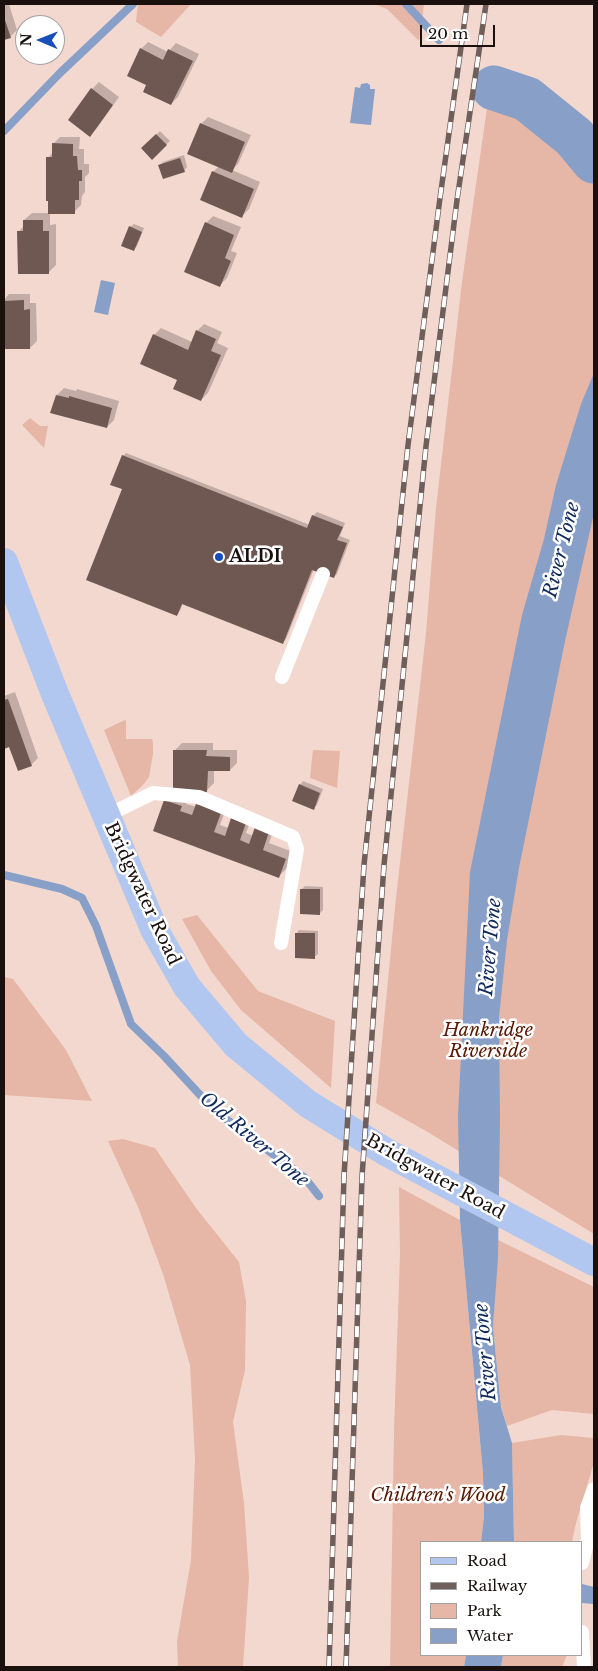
<!DOCTYPE html>
<html>
<head>
<meta charset="utf-8">
<style>
	body { margin:0 }
	#map { position:relative; width:598px; height:1671px; overflow:hidden; background:#f3d8cf; font-family:"Libre Baskerville",serif }
	canvas { display:block }
	.frame { position:absolute; inset:0; border:5px solid #1a110e; pointer-events:none }
	.legend { position:absolute; left:420px; top:1541px; width:162px; height:115px; box-sizing:border-box; background:#fff; border:1px solid #a3a09f; margin:0; padding:6px 9px; list-style:none; font-size:15px; color:#1a110e }
	.legend li { display:flex; align-items:center; gap:10px; height:25px }
	.legend b { width:25px; border:1px solid #a3a09f }
	.north { position:absolute; left:15px; top:15px; width:50px; height:50px; box-sizing:border-box; background:#fff; border:1px solid #a3a09f; border-radius:50%; rotate:271deg; font-size:14px; font-weight:700; line-height:20px; text-align:center; color:#1a110e }
	.north::after { content:''; display:block; margin:auto; width:18px; height:22px; background:#164db9; clip-path:polygon(50% 0,100% 100%,50% 72%,0 100%) }
	.scale { position:absolute; left:420px; top:25px; width:75px; height:22px; box-sizing:border-box; border:2px solid #1a110e; border-top:0; padding-left:6px; font-size:15px; line-height:18px; white-space:nowrap; color:#1a110e; -webkit-text-stroke:4px #fff; paint-order:stroke }
</style>
</head>
<body>
<div id="map">
<canvas width="598" height="1671"></canvas>
<div class="frame"></div>
<ul class="legend">
<li><b style="height:6px;background:#b1c7ef"></b>Road</li>
<li><b style="height:6px;background:#6f5f5a"></b>Railway</li>
<li><b style="height:14px;background:#e6b6a7"></b>Park</li>
<li><b style="height:14px;background:#889fc8"></b>Water</li>
</ul>
<div class="north">N</div>
<div class="scale">20 m</div>
</div>
<script>
const ctx = document.querySelector('canvas').getContext('2d');
ctx.lineJoin = 'round';
function paint(path, color) { ctx.fillStyle = color; ctx.fill(path, 'evenodd'); }
const shape = rows => new Path2D(rows.map(r => 'M' + r).join(''));
function stroke(path, color, width, dash) { ctx.strokeStyle = color; ctx.lineWidth = width; ctx.lineCap = dash ? 'butt' : 'round'; ctx.setLineDash(dash || []); ctx.stroke(path); }
function label(font, color, halo, rows, align = 'center') {
  ctx.font = font + ' "Libre Baskerville",serif'; ctx.lineWidth = 5; ctx.setLineDash([]); ctx.textBaseline = 'middle'; ctx.strokeStyle = halo; ctx.fillStyle = color; for (const [text, x, y, turn = 0] of rows) {
    ctx.save(); ctx.translate(x, y); ctx.rotate((+turn || 0) * Math.PI / 180); ctx.textAlign = isNaN(turn) ? turn : align; if (halo) ctx.strokeText(text, 0, 0); ctx.fillText(text, 0, 0); ctx.restore();
  }
}
paint(shape([
	[138,4,191,4,161,37,136,22],
	[374,4,424,4,419,41,387,9],
	[520,82,543,88,594,151,594,1234,426,1131,376,1103,396,898,426,633,436,508,462,282,489,94],
	[30,418,40,426,48,426,44,448,22,425],
	[125,720,126,721,126,739,152,739,153,742,153,754,149,777,144,784,131,796,104,730],
	[313,750,340,751,337,788,310,778],
	[197,915,258,991,335,1021,331,1088,241,1010,211,971,182,919],
	[4,977,13,979,66,1050,92,1101,4,1095],
	[123,1139,155,1148,196,1208,239,1262,246,1301,245,1370,233,1422,244,1503,249,1578,243,1667,178,1667,177,1641,191,1560,195,1459,190,1365,163,1274,138,1207,108,1141],
	[399,1187,460,1220,483,1473,484,1517,481,1542,422,1542,422,1655,466,1655,464,1667,390,1667,394,1431,400,1254],
	[498,1240,594,1287,594,1414,552,1410,507,1426,501,1406,493,1327],
	[561,1435,594,1438,594,1462,576,1523,572,1542,514,1542,512,1443],
	[503,1655,567,1655,562,1667,501,1667]
]), '#e6b6a7');
paint(shape([
	[367,83,370,85,370,89,375,89,371,125,350,123,355,87,360,88,361,84],
	[101,280,115,283,108,315,94,312],
	[594,373,594,513,565,641,519,868,507,940,499,1017,500,1119,498,1258,493,1327,501,1407,512,1443,514,1542,481,1542,484,1517,483,1473,460,1220,458,1116,470,872,522,615,544,539,556,485,581,404],
	[582,1584,594,1587,594,1604,582,1603],
	[466,1655,503,1655,501,1667,464,1667]
]), '#889fc8');
paint(shape([
	[4,4,9,4,17,30,10,37,4,39],
	[148,42,168,52,176,43,199,54,178,97,171,104,147,85,141,49],
	[99,82,119,97,97,128,90,135,92,89],
	[208,117,251,135,238,164,232,170,260,182,249,209,242,216,213,172,219,166,201,124],
	[160,131,170,141,152,158,143,148],
	[60,137,80,137,79,149,84,149,84,164,89,164,89,173,85,177,85,192,82,196,81,205,74,212,50,212,50,225,56,224,56,265,49,272,19,231,24,226,24,220,32,213,50,213,48,158,53,152,53,144],
	[184,155,187,167,184,171,160,165,163,162],
	[213,216,241,227,231,251,237,253,227,278,220,285,206,223],
	[134,224,144,228,137,246,133,250,130,227],
	[9,294,30,294,30,303,36,303,37,341,30,348,4,348,4,300],
	[204,324,222,332,217,343,228,348,208,393,201,400,179,380,154,335,161,328,192,342,197,331],
	[64,388,76,391,77,389,119,401,114,420,107,427,57,395],
	[126,453,310,525,313,516,317,512,345,523,340,536,350,540,337,574,334,577,314,569,286,639,283,642,183,603,180,611,177,614,123,488,123,456],
	[15,692,38,758,31,765,10,745,4,747,4,696],
	[182,743,213,743,213,750,237,750,237,763,230,770,214,770,214,783,207,790,175,750],
	[303,781,323,789,317,805,313,808,300,785],
	[205,798,227,806,220,825,229,828,252,816,246,833,253,836,275,825,269,843,293,852,286,869,279,876,154,830,165,800,188,799,186,804,197,807],
	[305,886,323,887,323,910,320,913,301,890],
	[299,930,318,931,318,954,314,957,296,934]
]), '#0003');
stroke(shape([
	[406,4,439,40],
	[4,131,60,73,133,4],
	[4,875,62,889,82,898,96,926,131,1024,164,1056,214,1110,305,1178,319,1196]
]), '#889fc8', 8);
stroke(shape([
	[494,88,527,99,574,137,594,161]
]), '#889fc8', 45);
paint(shape([
	[4,17,11,38,4,40],
	[140,48,163,60,168,49,193,61,171,105,143,92,146,85,127,76],
	[91,88,113,105,90,137,68,120],
	[200,123,245,142,232,173,187,154],
	[156,134,167,145,152,160,141,148],
	[52,143,73,144,73,156,77,156,78,170,82,170,82,181,79,181,79,200,75,200,75,214,48,214,48,201,46,201,46,157,52,157],
	[180,158,185,172,163,179,158,165],
	[212,171,254,189,242,218,200,200],
	[23,220,43,220,43,231,49,231,49,274,18,274,17,231,23,231],
	[205,222,234,235,225,258,231,261,220,287,184,272],
	[129,226,142,232,134,251,121,246],
	[24,300,24,310,30,309,30,349,4,349,4,301],
	[196,330,216,339,211,351,221,355,201,401,173,389,177,380,140,364,153,334,188,350],
	[56,395,69,398,69,396,112,408,107,428,50,413],
	[122,455,307,528,312,515,343,527,337,540,347,543,334,578,312,570,283,644,182,604,177,616,86,580,122,489,110,485],
	[8,699,32,766,18,771,9,747,4,749,4,700],
	[173,750,207,750,206,756,230,757,230,771,208,771,207,792,173,791],
	[299,784,320,793,314,810,292,801],
	[164,800,182,806,180,811,192,815,196,804,221,813,214,832,225,836,231,818,246,823,240,840,249,844,255,827,269,832,263,850,286,859,279,878,153,831],
	[300,889,320,889,320,915,300,914],
	[295,933,315,933,315,959,295,958]
]), '#6f5851');
stroke(shape([
	[282,677,323,574],
	[106,816,153,793,199,797,293,837,297,849,281,943],
	[582,1563,588,1539,587,1508,594,1489],
	[582,1632,584,1667]
]), '#fff', 14);
stroke(shape([
	[4,562,55,694,154,929,187,987,236,1045,308,1104,386,1152,594,1262]
]), '#b1c7ef', 28);
const rail = shape([
	[329,1667,344,1176,364,865,408,445,440,198,467,4],
	[346,1667,362,1177,384,865,426,446,457,200,486,4]
]);
stroke(rail, '#6f5f5a', 5.5);
stroke(rail, '#fff', 4, [11]);
for (const [x, y, r, color] of [
	[219,557,5,"#164db9"]
]) { const dot = new Path2D(); dot.arc(x, y, r, 0, 2 * Math.PI); ctx.fillStyle = color; ctx.fill(dot); stroke(dot, '#fff', 2); }
label('bold 18px', '#1a110e', '#fff', [
	["ALDI",229,557]
], 'left');
label('18px', '#1a110e', '#fff', [
	["Bridgwater Road",142,894,65],
	["Bridgwater Road",435,1177,29]
]);
label('italic 18px', '#571903', '#fff', [
	["Hankridge",488,1031],
	["Riverside",488,1052],
	["Children's Wood",438,1496]
]);
label('italic 19px', '#0f295c', '#fff', [
	["River Tone",562,550,-76],
	["River Tone",491,947,-85],
	["Old River Tone",254,1140,40],
	["River Tone",486,1352,-95]
]);
</script>
</body>
</html>
